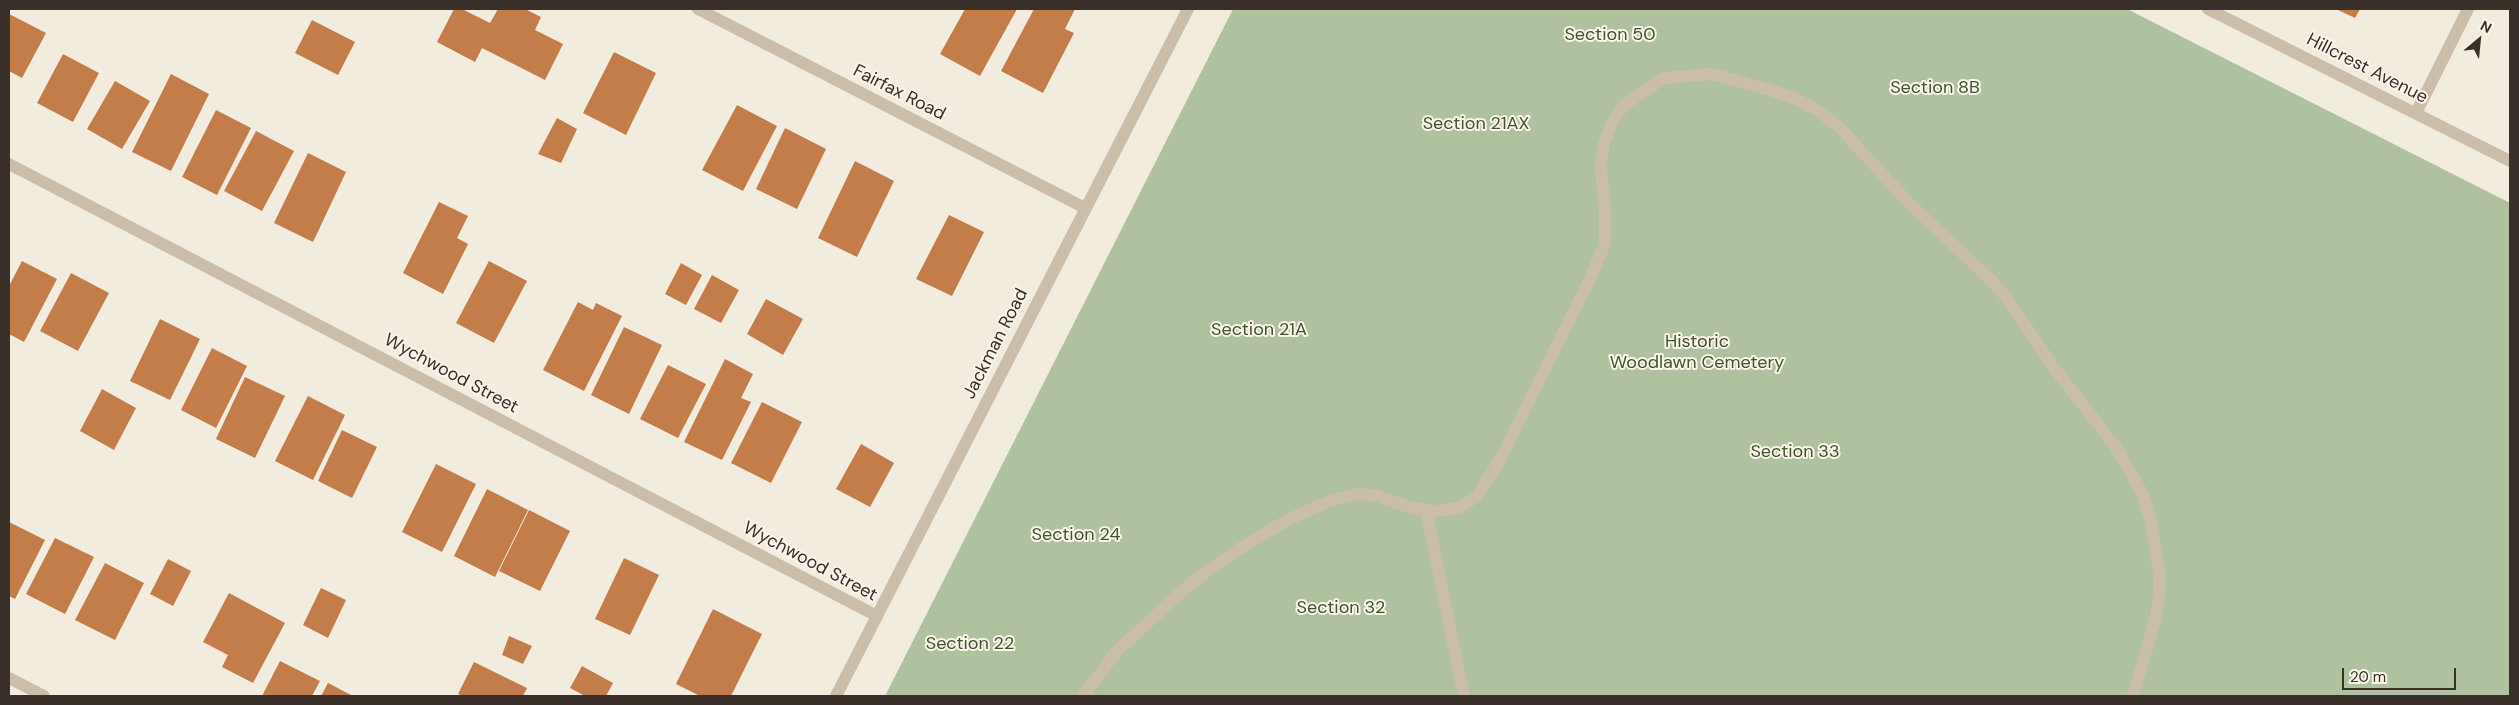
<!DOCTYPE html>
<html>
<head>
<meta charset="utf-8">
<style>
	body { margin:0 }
	#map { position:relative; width:2519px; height:705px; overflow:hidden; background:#f2ecde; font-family:"DM Sans",sans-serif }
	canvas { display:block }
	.frame { position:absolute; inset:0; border:10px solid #383029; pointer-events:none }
	.north { position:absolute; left:2454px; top:15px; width:50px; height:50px; -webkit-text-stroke:4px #faf5ea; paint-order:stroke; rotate:28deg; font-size:14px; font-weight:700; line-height:20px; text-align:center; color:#383029 }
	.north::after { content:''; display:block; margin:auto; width:18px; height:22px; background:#383029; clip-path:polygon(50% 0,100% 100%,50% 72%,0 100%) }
	.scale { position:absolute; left:2342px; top:668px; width:114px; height:22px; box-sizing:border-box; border:2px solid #383029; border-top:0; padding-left:6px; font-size:15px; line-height:18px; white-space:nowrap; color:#383029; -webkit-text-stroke:4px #faf5ea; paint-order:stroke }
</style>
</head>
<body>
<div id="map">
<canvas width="2519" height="705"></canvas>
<div class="frame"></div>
<div class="north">N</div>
<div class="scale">20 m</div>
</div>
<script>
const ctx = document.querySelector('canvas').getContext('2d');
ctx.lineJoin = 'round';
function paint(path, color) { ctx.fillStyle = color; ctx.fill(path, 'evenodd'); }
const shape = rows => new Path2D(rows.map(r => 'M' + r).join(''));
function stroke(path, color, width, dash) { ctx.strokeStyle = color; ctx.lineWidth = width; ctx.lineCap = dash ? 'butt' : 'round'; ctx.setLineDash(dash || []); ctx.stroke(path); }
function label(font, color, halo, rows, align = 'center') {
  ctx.font = font + ' "DM Sans",sans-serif'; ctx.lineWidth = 4; ctx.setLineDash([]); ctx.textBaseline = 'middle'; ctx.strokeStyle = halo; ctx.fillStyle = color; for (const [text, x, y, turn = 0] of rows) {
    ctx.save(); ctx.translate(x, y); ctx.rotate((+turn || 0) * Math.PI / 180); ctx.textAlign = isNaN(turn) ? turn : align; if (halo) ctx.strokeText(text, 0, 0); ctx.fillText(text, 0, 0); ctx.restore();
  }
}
paint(shape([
	[1233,9,2127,9,2510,203,2510,696,885,696]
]), '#afc19e');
paint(shape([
	[454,9,462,9,490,23,498,9,525,9,541,17,535,30,563,44,545,80,482,48,475,62,437,42],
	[965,9,1017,9,980,76,940,54],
	[1034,9,1075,9,1065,29,1074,33,1043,93,1001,71],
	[2336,9,2360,9,2355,18],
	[9,14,46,33,22,78,9,71],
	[312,20,355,42,338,75,295,53],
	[614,52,656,73,626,135,583,113],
	[63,54,99,73,73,122,37,103],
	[171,74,209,94,171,171,132,152],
	[115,81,150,101,122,149,87,129],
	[737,105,777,126,743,191,702,170],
	[216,110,251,128,217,195,182,177],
	[557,118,577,129,561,163,538,154],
	[785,128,826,149,797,209,756,189],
	[256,131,294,151,262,211,224,191],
	[308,153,346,172,313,242,274,223],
	[855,161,894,181,857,257,818,238],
	[439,202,468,216,457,238,468,244,443,294,403,273],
	[949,215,984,232,952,296,916,279],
	[22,261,57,279,24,342,9,334,9,286],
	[489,261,527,281,494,343,456,323],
	[681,263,702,275,686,305,665,294],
	[71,273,109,293,78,351,40,331],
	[712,275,739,290,721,323,694,309],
	[766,299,803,319,783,355,747,334],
	[578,302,593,310,596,303,622,316,584,391,543,370],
	[160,319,200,339,170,400,130,381],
	[624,327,662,345,629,414,591,395],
	[212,348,247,366,216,428,181,410],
	[725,359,753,374,741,398,751,402,722,460,684,442],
	[668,365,706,384,678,438,640,419],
	[245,377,285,396,255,458,216,439],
	[102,389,136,408,114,450,80,431],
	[308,396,345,415,313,480,275,461],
	[762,402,802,422,771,483,731,463],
	[342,430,377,447,352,498,318,481],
	[861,444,894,463,870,507,836,489],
	[436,464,476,484,442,552,402,532],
	[487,489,528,510,495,577,454,556],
	[529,510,570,531,540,591,499,571],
	[9,522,45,540,15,599,9,596],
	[55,538,94,557,65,614,26,594],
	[624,558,659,575,630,635,595,619],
	[168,559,191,571,173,606,150,594],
	[105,563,144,583,115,640,75,620],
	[321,588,346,600,328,638,303,625],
	[229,593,285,623,253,683,222,667,228,655,203,642],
	[713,609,762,634,731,696,700,696,676,684],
	[509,636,532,646,523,664,502,655],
	[280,661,320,681,312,696,262,696],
	[474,662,527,688,523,696,463,696,458,694],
	[582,666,613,683,606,696,585,696,570,688],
	[328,683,353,696,321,696]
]), '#c37d4b');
stroke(shape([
	[698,9,1085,208],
	[2208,9,2510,161],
	[2416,113,2468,9],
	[9,164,877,616],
	[1426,510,1464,696],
	[9,678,44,696],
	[836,696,1188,9],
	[1083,696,1118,650,1191,583,1239,549,1291,518,1332,500,1358,494,1377,496,1412,508,1434,511,1459,508,1477,496,1500,460,1589,281,1605,244,1605,212,1601,167,1604,143,1612,123,1624,105,1664,78,1712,74,1770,90,1799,100,1820,112,1840,128,1908,202,1991,280,2007,298,2055,369,2115,446,2143,494,2151,522,2159,571,2159,592,2156,617,2133,696]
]), '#cabeaa', 12);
label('18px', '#40552d', '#faf5ea', [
	["Section 50",1610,35],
	["Section 8B",1935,88],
	["Section 21AX",1476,124],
	["Section 21A",1259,330],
	["Historic",1697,342],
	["Woodlawn Cemetery",1697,363],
	["Section 33",1795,452],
	["Section 24",1076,535],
	["Section 32",1341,608],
	["Section 22",970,644]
]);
label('18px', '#383029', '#faf5ea', [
	["Hillcrest Avenue",2367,69,27],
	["Fairfax Road",899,93,27],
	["Jackman Road",996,344,-63],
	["Wychwood Street",451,374,28],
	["Wychwood Street",810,562,28]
]);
</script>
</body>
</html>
